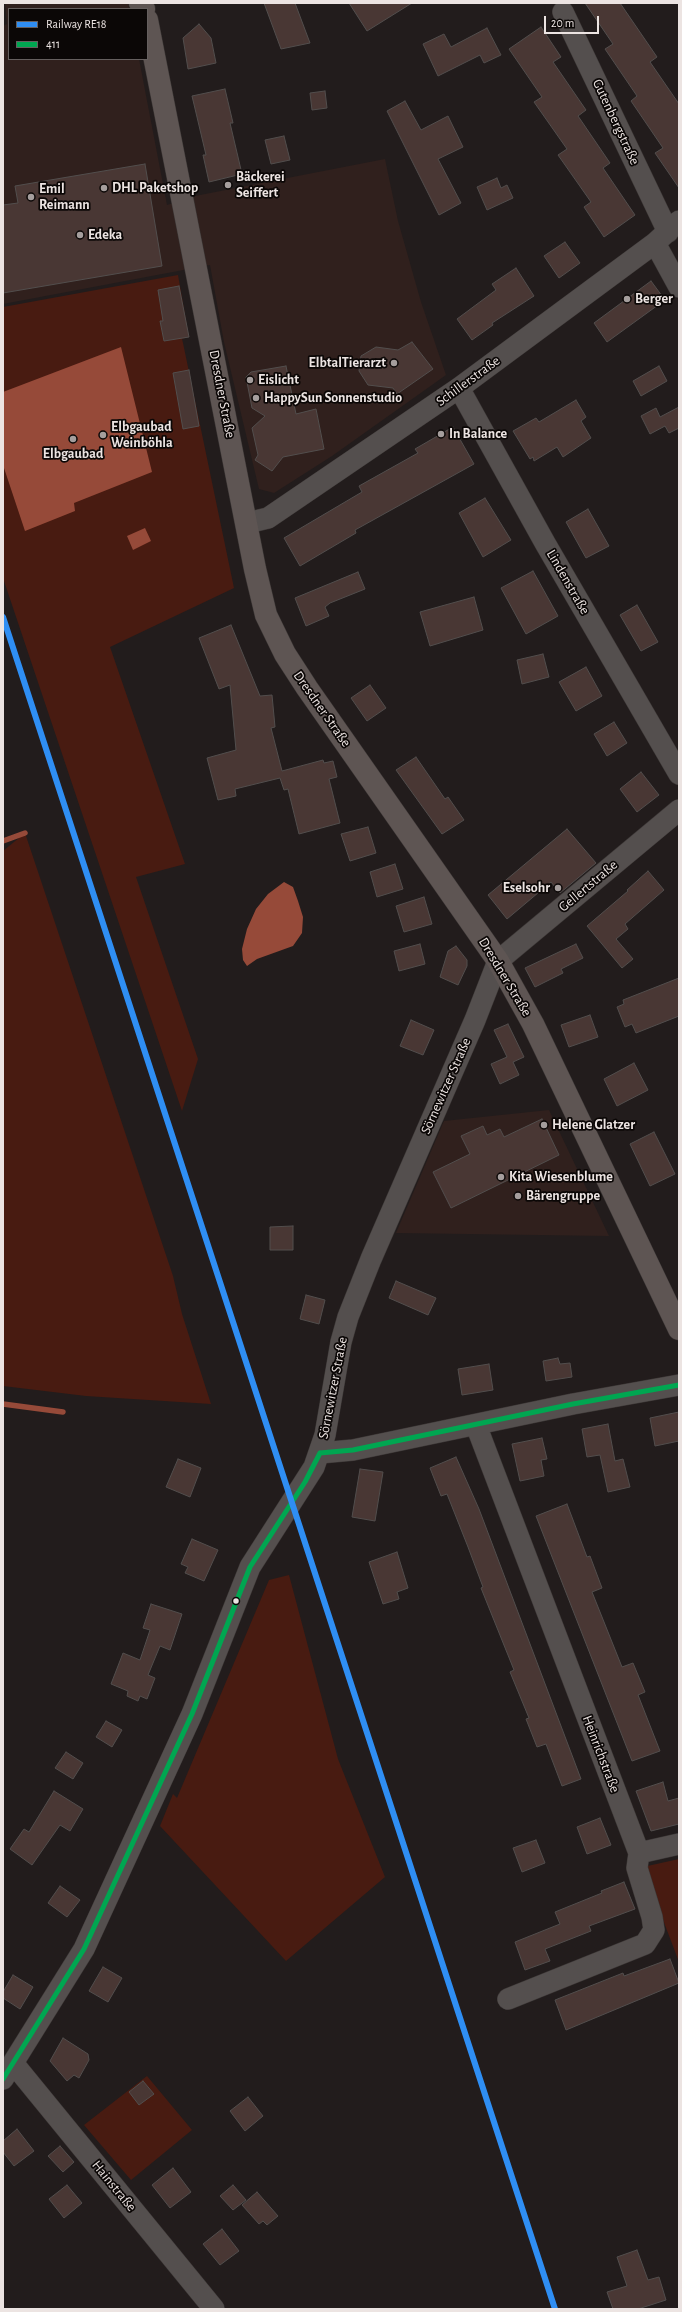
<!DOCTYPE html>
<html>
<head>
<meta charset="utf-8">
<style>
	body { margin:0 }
	#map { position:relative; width:682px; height:2312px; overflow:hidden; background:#221c1c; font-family:"Alegreya Sans",sans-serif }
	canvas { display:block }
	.frame { position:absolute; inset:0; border:4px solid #ece4e2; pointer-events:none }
	.legend { position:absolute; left:8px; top:8px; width:140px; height:52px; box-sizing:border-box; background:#0b0706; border:1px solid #655f5e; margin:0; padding:5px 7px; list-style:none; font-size:12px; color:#ece4e2 }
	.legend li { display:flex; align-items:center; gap:8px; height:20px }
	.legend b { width:20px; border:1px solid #655f5e }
	.scale { position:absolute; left:544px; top:16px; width:55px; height:18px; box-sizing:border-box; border:2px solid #ece4e2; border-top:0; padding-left:5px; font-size:12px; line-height:14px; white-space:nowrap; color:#ece4e2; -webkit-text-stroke:3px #0b0706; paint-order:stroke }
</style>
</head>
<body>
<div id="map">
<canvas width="682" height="2312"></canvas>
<div class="frame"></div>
<ul class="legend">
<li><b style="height:5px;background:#2f8ef3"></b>Railway RE18</li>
<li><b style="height:5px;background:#00a651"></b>411</li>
</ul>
<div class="scale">20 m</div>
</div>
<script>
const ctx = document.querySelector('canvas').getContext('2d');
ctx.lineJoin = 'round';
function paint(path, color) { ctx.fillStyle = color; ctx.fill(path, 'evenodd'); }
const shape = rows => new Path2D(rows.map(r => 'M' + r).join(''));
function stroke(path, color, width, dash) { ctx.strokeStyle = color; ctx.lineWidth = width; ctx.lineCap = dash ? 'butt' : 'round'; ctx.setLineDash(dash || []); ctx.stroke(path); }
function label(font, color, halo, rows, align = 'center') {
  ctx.font = font + ' "Alegreya Sans",sans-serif'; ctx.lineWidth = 3.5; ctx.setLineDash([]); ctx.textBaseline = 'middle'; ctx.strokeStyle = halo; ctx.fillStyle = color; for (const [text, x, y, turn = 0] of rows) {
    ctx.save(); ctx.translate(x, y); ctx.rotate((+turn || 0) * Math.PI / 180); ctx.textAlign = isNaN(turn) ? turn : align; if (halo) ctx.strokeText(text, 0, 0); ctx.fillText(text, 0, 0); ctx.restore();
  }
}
paint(shape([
	[5,3,128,3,129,9,9,9,9,59,139,59,167,205,195,196,385,159,398,221,421,302,446,375,332,456,274,493,259,489,224,342,210,265,3,304,3,26,7,24],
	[549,1110,609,1236,396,1233,444,1121]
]), '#30201d');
paint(shape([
	[178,275,189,337,182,339,183,343,234,588,110,647,185,864,136,877,198,1059,182,1111,3,578,3,307],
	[25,833,173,1276,182,1314,211,1404,86,1396,3,1386,3,851],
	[289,1575,338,1759,385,1877,286,1961,160,1826,173,1794,177,1798,269,1580],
	[679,1859,679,1962,643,1867],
	[147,2076,192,2130,131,2180,84,2125]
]), '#481b11');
paint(shape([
	[121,347,152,472,74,503,75,511,25,531,3,465,3,392],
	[145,528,151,541,133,550,127,536],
	[284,882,293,887,298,901,303,917,302,933,293,946,257,959,247,966,243,960,242,949,247,929,256,909,268,894]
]), '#964a39');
stroke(shape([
	[3,841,25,833],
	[3,1404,63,1412]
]), '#964a39', 5.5);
const building = shape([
	[264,3,295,3,310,43,281,49,264,3],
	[349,3,412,3,367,31,349,3],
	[585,3,620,3,657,57,650,62,679,104,679,188,655,153,663,148,631,101,637,96,605,49,613,44,585,3],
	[199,24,211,38,216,63,188,69,183,38,199,24],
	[541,27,561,57,553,62,586,110,578,116,610,163,603,168,635,215,604,237,584,207,591,202,558,155,567,149,534,102,542,97,509,49,541,27],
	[487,28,501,55,484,63,480,55,438,76,423,44,444,34,451,47,487,28],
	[225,89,233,123,230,123,242,174,209,182,203,155,206,155,192,96,225,89],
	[325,91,327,108,312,110,310,93,325,91],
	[405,101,421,130,448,116,463,147,438,159,461,203,439,215,387,111,405,101],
	[284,136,290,160,271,164,265,140,284,136],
	[145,164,162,266,3,293,3,205,18,203,15,186,145,164],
	[497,178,501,188,507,185,513,198,487,210,477,187,497,178],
	[565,242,580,263,559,278,544,256,565,242],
	[516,268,534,296,492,323,493,325,472,340,457,319,496,290,492,284,516,268],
	[651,281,665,300,607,342,594,323,651,281],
	[179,286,189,337,164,341,160,321,163,321,158,290,179,286],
	[412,342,433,369,397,394,393,388,368,385,359,371,361,356,376,347,398,350,412,342],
	[286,366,296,414,316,409,324,449,283,457,272,471,255,460,258,455,252,428,265,416,252,408,246,377,251,372,286,366],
	[659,366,667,381,641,396,633,381,659,366],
	[189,370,199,426,183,429,173,373,189,370],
	[576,400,586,417,581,421,591,438,563,457,557,447,534,461,533,457,530,459,513,431,536,418,539,422,576,400],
	[679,407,679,428,669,433,665,426,650,434,641,416,656,408,660,417,679,407],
	[453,427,474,464,355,530,356,533,300,566,284,538,362,492,359,486,418,453,415,449,453,427],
	[485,498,511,540,483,557,459,513,485,498],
	[588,509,609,546,586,558,566,522,588,509],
	[533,571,558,616,526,634,501,588,533,571],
	[358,572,365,589,330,603,325,607,329,616,306,626,295,598,358,572],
	[474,597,483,630,430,646,420,612,474,597],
	[637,605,658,642,641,651,620,615,637,605],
	[231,625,260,696,272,695,275,727,271,728,282,771,323,760,324,763,333,761,337,777,329,779,340,823,299,834,288,789,284,790,280,778,235,789,236,796,218,800,207,758,236,750,230,685,219,689,199,638,231,625],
	[543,654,549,677,522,684,517,660,543,654],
	[586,667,602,696,576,711,559,682,586,667],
	[370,685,386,708,367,721,351,698,370,685],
	[614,722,627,743,607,756,594,734,614,722],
	[416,757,445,799,448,797,464,820,442,834,396,770,416,757],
	[641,772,659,795,637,812,620,789,641,772],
	[368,827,376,853,350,861,341,834,368,827],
	[567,829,596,863,560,893,551,882,507,919,488,895,567,829],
	[395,864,403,889,377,897,370,872,395,864],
	[648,871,664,890,625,924,628,929,616,939,633,959,622,968,587,926,628,891,627,890,648,871],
	[424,897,432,924,404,932,396,906,424,897],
	[420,944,425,964,399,971,394,951,420,944],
	[576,944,583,958,561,969,563,973,535,987,525,968,576,944],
	[456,946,467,960,467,966,458,985,440,977,448,951,456,946],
	[679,978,679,1016,636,1033,632,1024,625,1027,617,1007,624,1004,623,1000,679,978],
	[590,1015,598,1037,569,1047,561,1025,590,1015],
	[411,1020,434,1030,423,1055,400,1046,411,1020],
	[508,1024,524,1057,513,1062,519,1075,500,1084,491,1064,507,1057,494,1030,508,1024],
	[634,1063,648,1090,617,1106,604,1079,634,1063],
	[542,1119,559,1155,451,1208,433,1172,470,1154,461,1136,483,1126,487,1135,500,1129,504,1137,542,1119],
	[654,1132,675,1174,650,1186,630,1144,654,1132],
	[293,1226,293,1250,270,1250,270,1227,293,1226],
	[396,1281,436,1298,428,1315,389,1298,396,1281],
	[306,1295,325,1300,319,1324,300,1319,306,1295],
	[558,1358,560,1364,570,1363,572,1377,546,1381,543,1361,558,1358],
	[489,1364,493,1390,462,1395,458,1369,489,1364],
	[679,1412,679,1441,655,1446,650,1418,679,1412],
	[608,1424,615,1461,623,1459,630,1487,608,1492,600,1455,587,1457,582,1429,608,1424],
	[542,1438,547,1459,541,1460,544,1476,520,1481,512,1444,542,1438],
	[456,1457,479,1509,581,1779,562,1786,546,1744,537,1747,526,1719,529,1718,510,1672,514,1670,481,1588,483,1587,468,1547,447,1494,441,1496,430,1468,456,1457],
	[178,1459,201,1468,190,1497,166,1487,178,1459],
	[360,1469,383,1472,375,1521,352,1517,360,1469],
	[567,1504,587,1557,590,1556,602,1588,592,1592,622,1667,633,1663,645,1692,638,1695,660,1751,632,1761,536,1516,567,1504],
	[192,1539,218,1550,204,1581,185,1573,188,1567,181,1564,192,1539],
	[397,1552,408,1588,397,1592,399,1599,383,1604,369,1562,397,1552],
	[151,1604,182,1614,170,1650,160,1646,148,1675,155,1678,147,1699,140,1696,138,1701,127,1696,128,1691,111,1684,123,1653,140,1660,150,1630,143,1628,151,1604],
	[106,1721,122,1730,112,1747,96,1737,106,1721],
	[66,1752,83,1763,73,1779,55,1768,66,1752],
	[663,1782,668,1801,679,1798,679,1824,651,1831,636,1791,663,1782],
	[54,1791,83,1809,70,1831,60,1825,32,1865,10,1849,24,1829,29,1832,54,1791],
	[600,1818,611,1845,587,1854,577,1827,600,1818],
	[536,1840,545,1863,522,1872,513,1848,536,1840],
	[624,1882,635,1909,589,1926,591,1931,545,1949,550,1961,525,1970,515,1942,560,1924,555,1912,602,1893,601,1891,624,1882],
	[60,1886,80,1900,67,1917,48,1903,60,1886],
	[670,1959,679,1983,566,2030,555,2000,623,1973,624,1976,670,1959],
	[103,1967,122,1978,108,2002,89,1991,103,1967],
	[13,1975,33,1987,20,2009,3,1998,3,1992,13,1975],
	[63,2038,88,2054,89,2060,79,2078,74,2075,67,2081,50,2061,63,2038],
	[143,2081,154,2094,139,2105,129,2092,143,2081],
	[248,2097,263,2116,245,2131,230,2111,248,2097],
	[17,2129,34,2151,14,2166,3,2152,3,2141,17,2129],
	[60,2146,74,2162,63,2172,48,2156,60,2146],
	[173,2168,191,2192,170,2208,152,2185,173,2168],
	[67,2185,82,2203,64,2218,49,2199,67,2185],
	[233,2185,246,2200,233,2210,220,2196,233,2185],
	[257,2192,278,2216,267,2225,263,2221,259,2224,242,2205,257,2192],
	[222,2229,239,2251,220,2265,203,2244,222,2229],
	[637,2250,648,2280,659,2277,666,2300,638,2309,613,2309,607,2292,627,2286,617,2257,637,2250]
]);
paint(building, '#493734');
stroke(building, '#524e4d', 1);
const minor = shape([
	[563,12,668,232],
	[655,243,679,287],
	[459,388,545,543,679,774],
	[247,523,268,518,459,388,655,243,679,221],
	[476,1425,639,1853,637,1868,652,1917,654,1930,645,1944,508,1999],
	[320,1453,353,1450,573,1404,679,1385],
	[639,1853,679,1844],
	[13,2063,214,2309],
	[3,2079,84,1949,192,1714,250,1567,314,1467,325,1435,341,1342,348,1317,371,1259,475,1020,498,961,679,810]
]);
const secondary = shape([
	[140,3,144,9],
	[147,20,255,569,266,615,285,654,307,688,498,961,533,1024,679,1329]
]);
stroke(minor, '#3c3736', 22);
stroke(secondary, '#3c3736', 23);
stroke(minor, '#544f4e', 21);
stroke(secondary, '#5e5553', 22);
stroke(shape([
	[320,1453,353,1450,573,1404,679,1385],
	[3,2079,84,1949,192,1714,250,1567,305,1482,320,1453]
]), '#00a651', 5);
stroke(shape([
	[3,617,555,2309]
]), '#2f8ef3', 6);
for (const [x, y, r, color] of [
	[228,185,4,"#a59e9d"],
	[104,188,4,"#a59e9d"],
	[31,197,4,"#a59e9d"],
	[80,235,4,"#a59e9d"],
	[627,299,4,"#a59e9d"],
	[394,363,4,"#a59e9d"],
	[250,380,4,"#a59e9d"],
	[256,398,4,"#a59e9d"],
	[441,434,4,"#a59e9d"],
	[103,435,4,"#a59e9d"],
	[73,439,4,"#a59e9d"],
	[558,888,4,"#a59e9d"],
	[544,1125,4,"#a59e9d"],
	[501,1177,4,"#a59e9d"],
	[518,1196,4,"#a59e9d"],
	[236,1601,3.5,"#ece4e2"]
]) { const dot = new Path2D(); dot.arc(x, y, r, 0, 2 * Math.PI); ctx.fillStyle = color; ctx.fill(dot); stroke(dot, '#0b0706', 1.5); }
label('14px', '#ece4e2', '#0b0706', [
	["Gutenbergstraße",616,122,65],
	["Schillerstraße",468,381,-36],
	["Dresdner Straße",222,394,79],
	["Lindenstraße",568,582,60],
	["Dresdner Straße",322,709,55],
	["Gellertstraße",588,886,-40],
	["Dresdner Straße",505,977,59],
	["Sörnewitzer Straße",446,1086,-66],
	["Sörnewitzer Straße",333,1388,-79],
	["Heinrichstraße",601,1754,69],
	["Hainstraße",114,2186,51]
]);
label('bold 14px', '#ece4e2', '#0b0706', [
	["Bäckerei",236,177],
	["Seiffert",236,193],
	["DHL Paketshop",112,188],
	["Emil",39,189],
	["Reimann",39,205],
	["Edeka",88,235],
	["Berger",635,299],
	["ElbtalTierarzt",386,363,"right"],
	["Eislicht",258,380],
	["HappySun Sonnenstudio",264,398],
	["Elbgaubad",111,427],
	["Weinböhla",111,443],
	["In Balance",449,434],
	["Elbgaubad",73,454,"center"],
	["Eselsohr",550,888,"right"],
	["Helene Glatzer",552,1125],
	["Kita Wiesenblume",509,1177],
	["Bärengruppe",526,1196]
], 'left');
</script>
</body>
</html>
